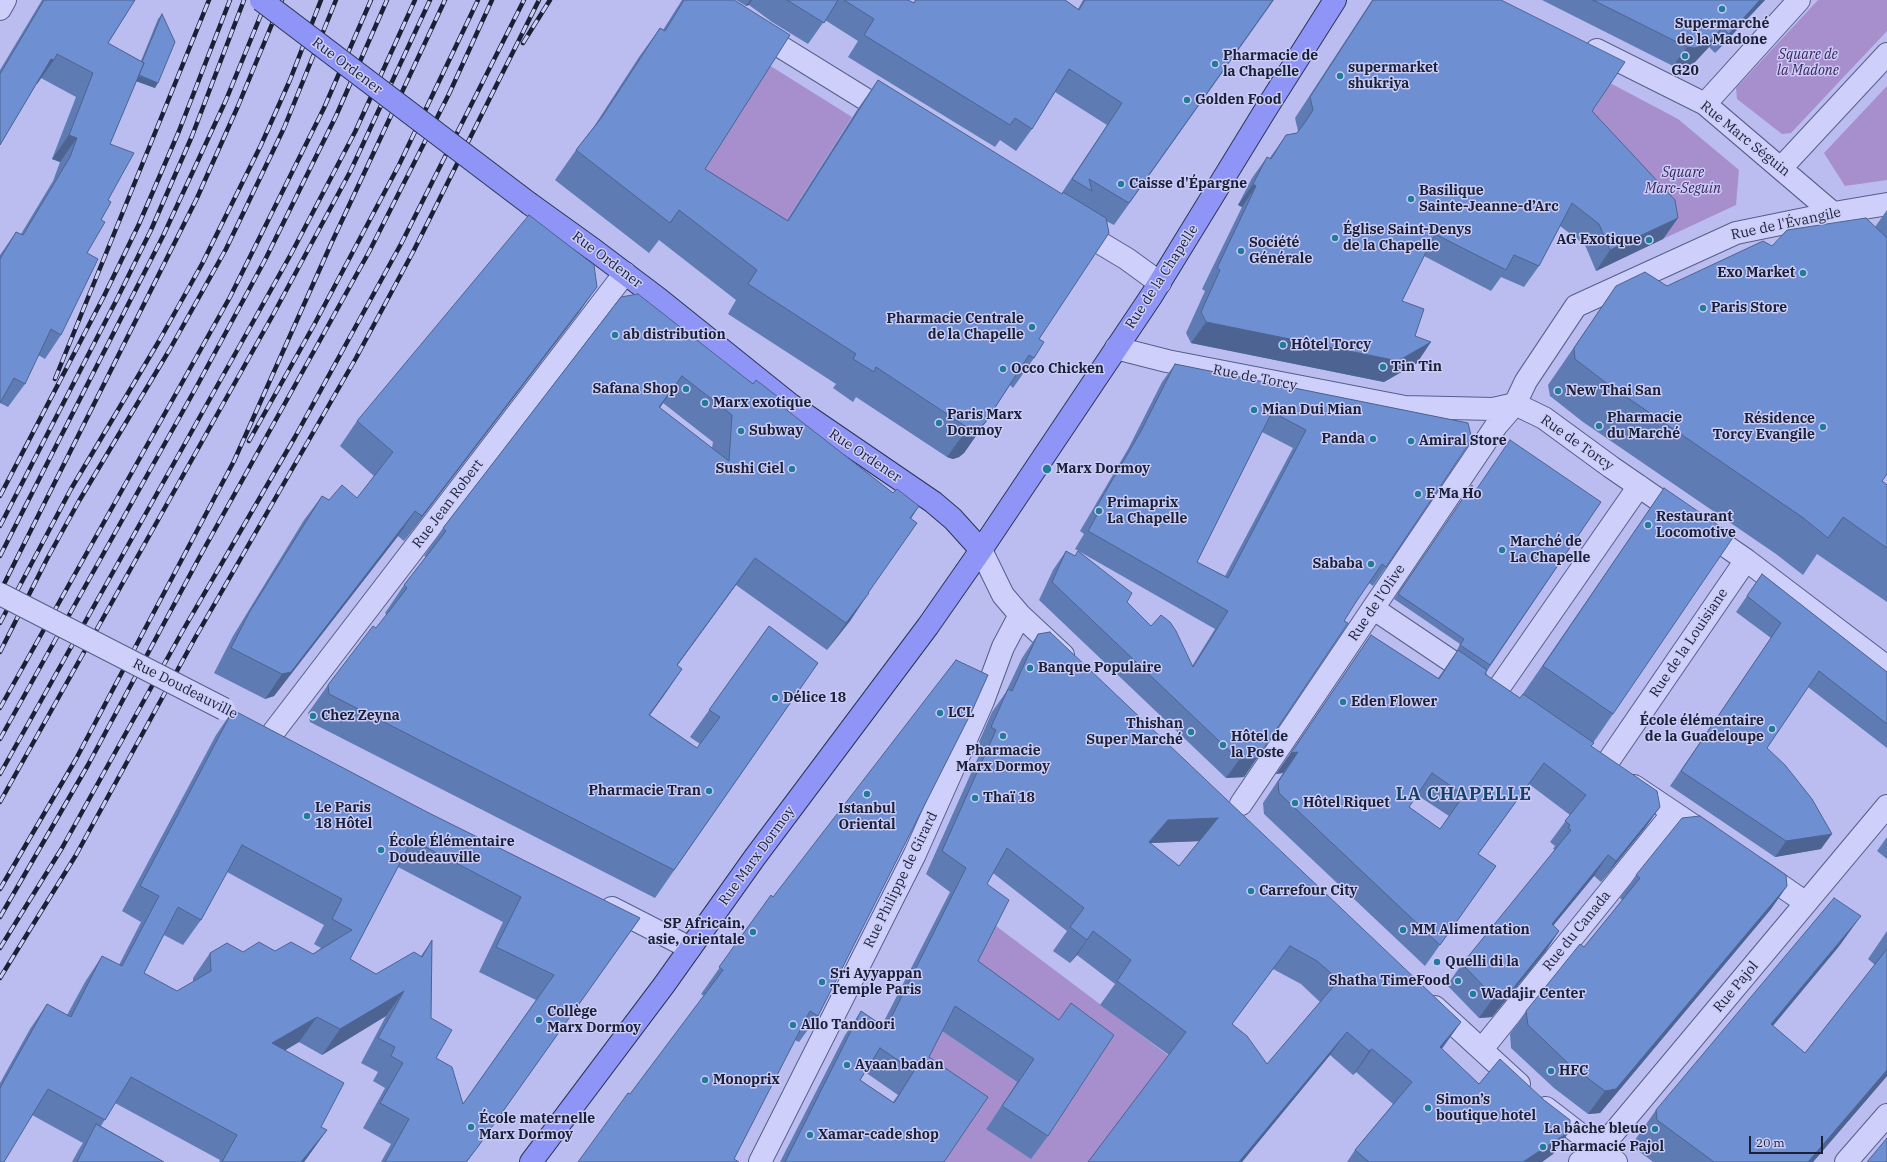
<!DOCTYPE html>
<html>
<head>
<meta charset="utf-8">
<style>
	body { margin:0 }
	#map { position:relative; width:1887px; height:1162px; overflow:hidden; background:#bbbdf0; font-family:"IBM Plex Serif",serif }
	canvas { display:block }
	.scale { position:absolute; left:1749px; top:1136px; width:74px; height:18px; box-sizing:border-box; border:2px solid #1a2136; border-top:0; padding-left:5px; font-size:12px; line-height:14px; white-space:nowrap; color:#1a2136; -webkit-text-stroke:3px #cbccf7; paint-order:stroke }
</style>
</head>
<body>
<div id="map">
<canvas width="1887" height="1162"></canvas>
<div class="scale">20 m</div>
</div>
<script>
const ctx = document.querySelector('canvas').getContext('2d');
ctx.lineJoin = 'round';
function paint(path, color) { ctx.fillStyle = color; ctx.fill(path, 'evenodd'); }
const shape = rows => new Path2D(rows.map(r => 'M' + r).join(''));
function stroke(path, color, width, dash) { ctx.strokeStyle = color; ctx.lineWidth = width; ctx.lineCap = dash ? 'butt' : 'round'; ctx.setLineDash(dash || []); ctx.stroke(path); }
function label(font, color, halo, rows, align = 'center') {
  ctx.font = font + ' "IBM Plex Serif",serif'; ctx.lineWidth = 3; ctx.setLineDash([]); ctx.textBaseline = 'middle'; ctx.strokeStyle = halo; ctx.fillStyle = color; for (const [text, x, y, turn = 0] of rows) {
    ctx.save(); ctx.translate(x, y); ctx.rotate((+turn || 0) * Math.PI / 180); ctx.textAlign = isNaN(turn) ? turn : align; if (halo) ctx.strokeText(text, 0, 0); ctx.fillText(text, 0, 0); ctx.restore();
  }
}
paint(shape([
	[1818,0,1887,0,1887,31,1791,133,1782,134,1737,99,1736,88],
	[769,65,852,117,767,251,684,198],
	[1610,83,1678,119,1739,170,1736,205,1663,239,1578,132],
	[1887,86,1887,180,1845,186,1824,153],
	[992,923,1169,1056,1089,1162,943,1162,913,1081,939,1029,1017,1082,986,1129,1098,1058,961,984]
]), '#a78fce');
const minor = shape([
	[705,0,891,115],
	[0,9,5,0],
	[1597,50,1705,104,1841,220],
	[1705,104,1799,0],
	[1782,167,1887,54],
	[1077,229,1127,259,1160,283],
	[1116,348,1167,361,1405,407,1493,409,1515,404,1544,418,1611,467,1746,560,1887,667],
	[981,550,1003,595,1020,615,1063,655],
	[1374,609,1475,677],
	[1496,692,1639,486],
	[272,734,625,273],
	[1605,766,1746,560],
	[1634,786,1707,835],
	[1241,804,1496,426,1515,404,1526,381,1576,306,1736,233,1834,213,1887,204],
	[1760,871,1806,903],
	[612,908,690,948],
	[1435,1007,1519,1084],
	[1482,1049,1673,813],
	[1546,1108,1616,1162],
	[760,1162,915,854,983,701,1003,647,1020,615],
	[1580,1162,1600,1149,1887,806],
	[1846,1162,1887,1115]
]);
const major = shape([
	[530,204,594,250,659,299,791,405,933,502,953,519,981,550],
	[531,1162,664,985,755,857,928,626,981,550,1152,295,1266,109,1335,0]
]);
stroke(minor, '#545f88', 24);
stroke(major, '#293555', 24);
stroke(minor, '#ced0fb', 22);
stroke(major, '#8f95f7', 22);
const rail = shape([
	[523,43,550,0],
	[55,379,209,0],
	[249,441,314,325,399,165,478,0],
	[0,496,104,296,139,224,179,131,230,0],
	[0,526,117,299,151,230,192,136,244,0],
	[0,556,163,236,226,100,267,0],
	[0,592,197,198,238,106,282,0],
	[0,623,71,489,159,341,202,264,261,145,290,80,321,0],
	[0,652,47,559,79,501,170,349,226,249,284,128,336,0],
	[0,708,230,297,324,108,371,0],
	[0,739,198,384,266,258,336,116,387,0],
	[0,774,291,254,355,132,415,0],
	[0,802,274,313,350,172,430,0],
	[0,889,76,759,234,461,331,244,445,0],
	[0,917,88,765,199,558,369,252,449,94,492,0],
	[0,948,62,848,182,632,295,437,401,244,524,0],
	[0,978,76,855,195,638,356,358,413,252,539,0]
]);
stroke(rail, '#1a2136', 4.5);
stroke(rail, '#cbccf7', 3, [9]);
const minorBridge = shape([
	[0,594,224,709]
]);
const majorBridge = shape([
	[261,0,530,204]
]);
stroke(minorBridge, '#545f88', 24, []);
stroke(majorBridge, '#293555', 24, []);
stroke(minorBridge, '#ced0fb', 22);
stroke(majorBridge, '#8f95f7', 22);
paint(shape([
	[42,0,135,0,108,43,141,61,158,19,162,14,155,88,136,81,110,144,108,200,101,220,87,253,61,335,45,359,38,355,25,384,8,407,0,403,0,255,16,232,21,234,53,181,60,162,52,159,76,97,41,78,37,84,37,83,0,145,0,70],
	[682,0,734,0,705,169,787,220,857,110,878,80,1061,194,1107,125,1055,92,1032,129,1016,151,1000,140,995,147,848,57,858,41,825,20,808,44,772,22,749,5,746,6,736,0,908,0,913,3,915,0,1065,0,1078,9,1083,0,1274,0,1114,225,1106,221,1039,339,1034,358,1013,388,1010,385,985,423,964,453,959,457,953,459,947,457,856,397,853,402,833,388,836,384,728,314,736,300,659,240,649,253,555,180,576,150,593,128,639,57,660,28,663,30],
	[1372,0,1501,0,1592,111,1678,218,1663,239,1596,271,1585,245,1560,226,1539,266,1524,287,1501,277,1491,291,1424,256,1402,301,1415,336,1417,363,1384,382,1191,343,1186,333,1205,291,1202,289,1242,207,1238,205,1252,178,1267,157,1269,159,1286,135,1297,133,1298,131,1295,118],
	[1542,0,1765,0,1715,53,1709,47,1695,62,1689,65,1681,67,1673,66],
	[1887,210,1887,474,1882,481,1887,485,1887,602,1817,554,1803,575,1776,554,1583,422,1550,396,1548,385,1616,286,1667,286,1772,246,1875,227],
	[621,297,753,384,782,400,779,405,893,493,919,506,911,519,868,593,850,621,827,650,736,585,677,666,682,669,650,715,697,748,700,744,690,737,769,626,818,663,655,898,310,722,308,713,328,685,376,628,387,615,385,613,404,585,426,557,424,556,443,528],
	[663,403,713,442,712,448,660,408],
	[580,311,404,541,398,536,274,696,265,699,214,673,233,636,304,520,322,496,329,500,357,498,374,476,340,446,357,421],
	[1175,364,1468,423,1386,567,1373,586,1369,583,1356,602,1257,758,1244,777,1226,778,1039,600,1053,570,1066,551,1075,556,1078,551,1127,602,1192,666,1215,629,1075,549,1084,534,1080,531,1128,449,1162,382],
	[1262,432,1293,448,1225,576,1197,562],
	[1472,485,1474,493,1601,502,1485,674,1520,698,1664,488,1613,714,1591,746,1660,807,1645,828,1601,882,1594,876,1553,926,1559,931,1545,952,1492,1017,1479,1018,1447,985,1462,964,1555,850,1553,849,1555,846,1550,842,1570,815,1529,784,1478,854,1496,866,1425,966,1264,814,1263,803,1283,773,1276,774,1371,635,1438,678,1457,651,1457,650,1460,644,1394,599],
	[1417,795,1449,816,1440,829,1409,807],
	[1762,574,1887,672,1887,748,1808,687,1767,748,1821,849,1775,857,1670,786,1771,638,1736,612],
	[1038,634,1461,1022,1442,1049,1553,1154,1542,1162,1347,1162,1355,1150,1393,1104,1356,1072,1353,1075,1330,1055,1242,1162,1169,1055,1100,1005,1115,984,1077,955,1070,963,1053,951,1067,931,993,873,987,884,978,961,1059,1020,1048,1136,1031,1159,986,1129,1017,1082,942,1031,929,1057,944,1162,780,1162,845,1035,861,1011,882,1025,950,892,926,874,980,753,975,751,992,712,1006,692,1022,658],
	[1199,841,1179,866,1151,844,1151,843],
	[1273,969,1301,984,1320,1002,1267,1064,1232,1024],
	[865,1072,898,1095,893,1102,860,1080],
	[233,710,427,812,640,918,467,1162,381,1162,391,1144,363,1128,385,1088,373,1081,378,1072,361,1063,386,1016,322,1055,299,1042,285,1050,321,1127,327,1130,304,1162,219,1162,220,1160,115,1103,101,1126,164,1162,72,1162,79,1149,83,1143,32,1115,0,1162,0,1083,30,1029,47,1004,67,1015,85,982,102,956,119,965,141,922,122,911,216,735],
	[398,867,503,922,479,972,536,1000,463,1104,436,1058,431,1018,432,940,421,956,376,974,350,959],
	[227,872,324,925,314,944,321,948,313,954,275,951,210,953,193,978,193,982,177,991,144,973,164,935,183,945,201,920],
	[1887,837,1887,859,1877,851],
	[1636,875,1787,886,1771,909,1600,1113,1588,1114,1554,1088,1511,1048,1510,1034,1526,1011,1584,947,1622,900,1620,898],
	[771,895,818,1016,799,1042,795,1040,734,1159,630,1094,704,996,701,994],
	[1887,931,1887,1076,1813,1162,1653,1162,1636,1149,1635,1140,1656,1110,1840,945,1773,1026,1805,1053,1875,965,1868,959]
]), '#5f7bb4');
paint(shape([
	[750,0,752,0,749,5,746,6],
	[1760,0,1765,0,1715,53,1729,34],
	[1722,28,1709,47,1695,62,1689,65,1681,67,1673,66,1687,47],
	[51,59,54,60,37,84,35,83],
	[136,75,158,83,155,88,133,80],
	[69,135,77,138,60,162,52,159],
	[1253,184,1256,186,1242,207,1238,205],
	[1678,218,1663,239,1596,271,1610,250],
	[597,287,580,311,404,541,422,516],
	[1206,322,1431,342,1417,363,1384,382,1191,343],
	[682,376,663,403,640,435,659,407],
	[985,423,964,453,959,457,953,459,947,457,968,428],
	[415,511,398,536,274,696,265,699,282,674],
	[755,558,736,585,657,693,677,665],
	[869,593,850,621,827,650,846,623],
	[682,669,663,697,630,742,649,715],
	[1298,752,1283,773,1276,774,1291,753],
	[1257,758,1244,777,1226,778,1239,760],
	[1544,763,1529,784,1463,875,1478,854],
	[1660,807,1645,828,1601,882,1616,861],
	[1218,818,1202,841,1151,843,1133,866,1149,842,1168,820],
	[1832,834,1821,849,1775,857,1786,841],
	[1608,855,1594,876,1537,945,1552,924],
	[1787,886,1771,909,1600,1113,1588,1114,1605,1091],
	[1861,916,1840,945,1750,1053,1771,1024],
	[1093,931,1077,955,1070,963],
	[1559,931,1545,952,1492,1017,1479,1018,1494,997],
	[404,991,386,1016,322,1055,340,1029],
	[317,1017,299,1042,254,1069,272,1043],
	[1461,1022,1444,1045,1424,1071,1440,1047],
	[1347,1032,1330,1055,1242,1162,1239,1162],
	[1372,1049,1356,1072,1353,1075,1369,1051],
	[1887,1070,1887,1076,1813,1162,1808,1162],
	[327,1130,304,1162,301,1162],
	[1570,1131,1553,1154,1542,1162,1523,1162]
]), '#4d6492');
const building = shape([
	[44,0,135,0,108,43,144,63,110,144,134,153,108,200,111,202,101,220,105,222,87,253,98,259,61,335,51,329,25,384,14,378,0,403,0,259,16,232,23,235,70,157,77,138,69,135,93,73,57,54,54,60,51,59,0,145,0,74,44,0],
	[684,0,734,0,790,35,705,169,788,221,878,80,1062,194,1063,192,1106,218,1109,233,1039,339,1044,342,1034,358,1029,355,985,423,980,427,974,429,968,428,876,367,874,372,853,359,856,354,748,284,757,270,679,210,670,223,576,150,602,117,660,28,665,31,684,0],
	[787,0,838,0,824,23,787,0],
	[844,0,908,0,914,3,916,0,1065,0,1079,10,1085,0,1273,0,1129,203,1089,179,1092,191,1072,179,1122,103,1069,69,1032,129,1015,118,1010,125,864,35,874,19,844,0],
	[1373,0,1501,0,1625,62,1592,111,1675,200,1678,218,1610,250,1599,224,1572,203,1539,266,1514,255,1506,270,1435,234,1402,301,1424,309,1415,336,1431,342,1398,361,1206,322,1201,312,1220,270,1217,268,1256,186,1253,184,1267,157,1271,159,1286,135,1297,133,1306,121,1313,110,1310,97,1373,0],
	[1593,0,1760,0,1729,34,1722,28,1708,43,1702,46,1695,48,1687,47,1593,0],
	[162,14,175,42,158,83,139,75,144,63,142,62,162,14],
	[529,215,594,265,597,287,422,516,415,511,291,672,282,674,231,648,250,611,322,496,329,500,342,485,357,498,393,452,357,421,529,215],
	[1866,218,1887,238,1887,474,1882,481,1887,485,1887,548,1843,517,1828,538,1802,517,1609,385,1575,359,1574,348,1616,286,1645,272,1667,286,1763,241,1772,246,1787,230,1866,218],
	[638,294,753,384,756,380,782,400,779,404,893,493,897,489,919,506,910,518,917,523,868,593,869,593,846,623,755,558,677,665,682,669,649,715,697,748,720,717,709,710,769,626,818,663,674,870,329,694,328,685,373,626,376,628,407,588,404,585,446,531,443,528,621,297,638,294],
	[682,376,732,415,729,461,659,407,682,376],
	[1175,364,1468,423,1472,439,1386,567,1382,564,1356,602,1344,621,1348,623,1257,758,1239,760,1052,582,1066,551,1075,556,1078,551,1132,593,1127,602,1151,626,1161,615,1170,622,1176,631,1193,667,1228,611,1088,531,1097,515,1093,513,1141,431,1175,364],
	[1272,412,1306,430,1228,578,1197,562,1272,412],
	[1510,440,1601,502,1490,665,1460,645,1464,639,1398,594,1472,485,1474,493,1510,440],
	[1664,488,1734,536,1613,714,1543,666,1664,488],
	[1762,574,1887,672,1887,724,1819,671,1767,748,1785,765,1812,799,1832,834,1786,841,1681,771,1781,623,1747,596,1762,574],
	[1050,632,1461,1022,1440,1047,1479,1084,1500,1059,1544,1100,1570,1120,1570,1131,1523,1162,1369,1162,1355,1150,1412,1082,1372,1049,1369,1051,1347,1032,1239,1162,1088,1162,1186,1032,1117,981,1131,960,1093,931,1087,940,1070,927,1084,908,1007,848,987,884,1009,900,978,961,1059,1020,1071,1003,1114,1035,1048,1136,1002,1106,1034,1059,955,1006,929,1057,988,1097,944,1162,785,1162,861,1011,886,1028,966,868,942,851,996,730,991,727,1008,689,1012,691,1038,634,1050,632],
	[1218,818,1179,866,1149,842,1168,820,1218,818],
	[1290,946,1317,961,1339,980,1267,1064,1247,1036,1232,1024,1290,946],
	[880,1048,914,1071,894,1103,860,1080,880,1048],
	[1371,635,1439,679,1458,650,1487,670,1485,674,1520,698,1523,694,1594,743,1591,746,1657,791,1660,807,1616,861,1608,855,1552,924,1559,931,1507,996,1494,997,1462,964,1571,830,1568,828,1570,825,1565,821,1586,795,1544,763,1478,854,1496,866,1440,945,1279,793,1278,782,1298,752,1291,753,1371,635],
	[1432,773,1464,795,1440,829,1409,807,1432,773],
	[956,660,988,675,971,713,818,1016,810,1011,734,1159,739,1162,578,1162,628,1093,630,1094,723,970,719,967,771,895,773,897,956,660],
	[233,710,427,812,640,918,477,1148,466,1162,385,1162,409,1119,380,1103,403,1063,391,1056,395,1047,378,1038,404,991,340,1029,317,1017,272,1043,344,1083,321,1127,327,1130,301,1162,222,1162,237,1135,131,1077,105,1120,48,1089,4,1162,0,1162,0,1088,11,1068,47,1004,71,1017,102,956,122,966,159,896,140,886,233,710],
	[412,840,521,897,496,947,554,975,463,1104,452,1067,436,1058,452,1030,431,1018,432,940,422,957,414,952,376,974,350,959,412,840],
	[242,845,342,899,332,919,352,930,313,954,291,942,275,951,259,942,243,952,227,943,210,953,211,971,177,991,144,973,178,907,201,920,242,845],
	[1700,816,1786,875,1787,886,1616,1089,1605,1091,1570,1065,1528,1025,1526,1011,1580,944,1584,947,1611,914,1640,878,1636,875,1682,818,1700,816],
	[1834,898,1861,916,1771,1024,1805,1053,1887,949,1887,1070,1808,1162,1714,1162,1657,1120,1656,1110,1834,898],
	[96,1124,164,1162,77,1162,96,1124],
	[1887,1138,1887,1162,1867,1162,1887,1138]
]);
paint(building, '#6e8fd1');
stroke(building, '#4d6492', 1);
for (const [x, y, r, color] of [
	[1722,9,4,"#217c9a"],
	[1685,56,4,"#217c9a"],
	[1215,64,4,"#217c9a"],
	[1340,76,4,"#217c9a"],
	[1187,100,4,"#217c9a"],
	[1121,184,4,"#217c9a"],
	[1411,199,4,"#217c9a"],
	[1335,238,4,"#217c9a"],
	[1649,240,4,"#217c9a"],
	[1241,251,4,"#217c9a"],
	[1803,273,4,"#217c9a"],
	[1703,308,4,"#217c9a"],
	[1032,327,4,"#217c9a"],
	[615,335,4,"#217c9a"],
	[1283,345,4,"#217c9a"],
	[1383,367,4,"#217c9a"],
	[1003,369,4,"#217c9a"],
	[686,389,4,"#217c9a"],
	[1558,391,4,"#217c9a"],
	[705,403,4,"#217c9a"],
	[1254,410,4,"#217c9a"],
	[939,423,4,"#217c9a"],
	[1599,426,4,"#217c9a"],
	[1823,427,4,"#217c9a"],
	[741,431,4,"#217c9a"],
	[1373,439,4,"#217c9a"],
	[1411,441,4,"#217c9a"],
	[792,469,4,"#217c9a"],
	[1047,469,5,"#217c9a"],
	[1418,494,4,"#217c9a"],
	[1099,511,4,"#217c9a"],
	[1648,525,4,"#217c9a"],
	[1502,550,4,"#217c9a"],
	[1371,564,4,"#217c9a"],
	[1030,668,4,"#217c9a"],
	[775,698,4,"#217c9a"],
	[1343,702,4,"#217c9a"],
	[940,713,4,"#217c9a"],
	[313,716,4,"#217c9a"],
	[1772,729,4,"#217c9a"],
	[1191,732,4,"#217c9a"],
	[1003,736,4,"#217c9a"],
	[1223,745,4,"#217c9a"],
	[709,791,4,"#217c9a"],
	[867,794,4,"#217c9a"],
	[975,798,4,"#217c9a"],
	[1295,803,4,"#217c9a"],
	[307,816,4,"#217c9a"],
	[381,850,4,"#217c9a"],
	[1251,891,4,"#217c9a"],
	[1403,930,4,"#217c9a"],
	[753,932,4,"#217c9a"],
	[1437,962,4,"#217c9a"],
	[1458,981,4,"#217c9a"],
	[822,982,4,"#217c9a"],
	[1473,994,4,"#217c9a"],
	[539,1020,4,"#217c9a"],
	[793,1025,4,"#217c9a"],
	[847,1065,4,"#217c9a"],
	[1551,1071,4,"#217c9a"],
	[705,1080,4,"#217c9a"],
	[1428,1108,4,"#217c9a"],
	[471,1127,4,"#217c9a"],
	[1655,1129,4,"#217c9a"],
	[810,1135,4,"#217c9a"],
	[1543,1147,4,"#217c9a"]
]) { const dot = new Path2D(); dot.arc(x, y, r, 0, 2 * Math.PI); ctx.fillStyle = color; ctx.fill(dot); stroke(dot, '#cbccf7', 1.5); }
label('bold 14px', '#1a2136', '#cbccf7', [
	["Supermarché",1722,24,"center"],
	["de la Madone",1722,40,"center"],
	["Pharmacie de",1223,56],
	["la Chapelle",1223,72],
	["supermarket",1348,68],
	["shukriya",1348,84],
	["G20",1685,71,"center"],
	["Golden Food",1195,100],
	["Caisse d'Épargne",1129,184],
	["Basilique",1419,191],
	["Sainte-Jeanne-d’Arc",1419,207],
	["Église Saint-Denys",1343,230],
	["de la Chapelle",1343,246],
	["AG Exotique",1641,240,"right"],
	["Société",1249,243],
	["Générale",1249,259],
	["Exo Market",1795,273,"right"],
	["Paris Store",1711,308],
	["Pharmacie Centrale",1024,319,"right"],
	["de la Chapelle",1024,335,"right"],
	["ab distribution",623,335],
	["Hôtel Torcy",1291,345],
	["Tin Tin",1391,367],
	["Occo Chicken",1011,369],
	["Safana Shop",678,389,"right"],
	["New Thai San",1566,391],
	["Marx exotique",713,403],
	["Mian Dui Mian",1262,410],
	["Paris Marx",947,415],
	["Dormoy",947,431],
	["Pharmacie",1607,418],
	["du Marché",1607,434],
	["Résidence",1815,419,"right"],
	["Torcy Evangile",1815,435,"right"],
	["Subway",749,431],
	["Panda",1365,439,"right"],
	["Amiral Store",1419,441],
	["Sushi Ciel",784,469,"right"],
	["Marx Dormoy",1056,469],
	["E Ma Ho",1426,494],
	["Primaprix",1107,503],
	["La Chapelle",1107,519],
	["Restaurant",1656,517],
	["Locomotive",1656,533],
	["Marché de",1510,542],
	["La Chapelle",1510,558],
	["Sababa",1363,564,"right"],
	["Banque Populaire",1038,668],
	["Délice 18",783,698],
	["Eden Flower",1351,702],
	["LCL",948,713],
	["Chez Zeyna",321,716],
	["École élémentaire",1764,721,"right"],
	["de la Guadeloupe",1764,737,"right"],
	["Thishan",1183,724,"right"],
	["Super Marché",1183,740,"right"],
	["Hôtel de",1231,737],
	["la Poste",1231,753],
	["Pharmacie",1003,751,"center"],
	["Marx Dormoy",1003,767,"center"],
	["Pharmacie Tran",701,791,"right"],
	["Thaï 18",983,798],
	["Hôtel Riquet",1303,803],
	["Le Paris",315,808],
	["18 Hôtel",315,824],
	["Istanbul",867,809,"center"],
	["Oriental",867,825,"center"],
	["École Élémentaire",389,842],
	["Doudeauville",389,858],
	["Carrefour City",1259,891],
	["SP Africain,",745,924,"right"],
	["asie, orientale",745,940,"right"],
	["MM Alimentation",1411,930],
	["Quelli di la",1445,962],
	["Sri Ayyappan",830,974],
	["Temple Paris",830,990],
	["Shatha TimeFood",1450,981,"right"],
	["Wadajir Center",1481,994],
	["Collège",547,1012],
	["Marx Dormoy",547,1028],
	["Allo Tandoori",801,1025],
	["Ayaan badan",855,1065],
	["HFC",1559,1071],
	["Monoprix",713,1080],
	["Simon’s",1436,1100],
	["boutique hotel",1436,1116],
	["École maternelle",479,1119],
	["Marx Dormoy",479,1135],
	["La bâche bleue",1647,1129,"right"],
	["Xamar-cade shop",818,1135],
	["Pharmacie Pajol",1551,1147]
], 'left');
label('italic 14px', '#3a1f54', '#cbccf7', [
	["Square de",1808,55],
	["la Madone",1808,71],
	["Square",1683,173],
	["Marc-Seguin",1683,189]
]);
label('14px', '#1a2136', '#cbccf7', [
	["Rue Ordener",347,66,37],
	["Rue Marc Séguin",1745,139,39],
	["Rue de l'Évangile",1786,224,-12],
	["Rue Ordener",607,260,37],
	["Rue de la Chapelle",1162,277,-57],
	["Rue de Torcy",1255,378,11],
	["Rue de Torcy",1577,443,35],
	["Rue Ordener",865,456,34],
	["Rue Jean Robert",448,504,-53],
	["Rue de l'Olive",1377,603,-56],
	["Rue de la Louisiane",1689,643,-56],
	["Rue Doudeauville",185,689,27],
	["Rue Marx Dormoy",757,856,-54],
	["Rue Philippe de Girard",901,880,-64],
	["Rue du Canada",1577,931,-51],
	["Rue Pajol",1736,987,-50]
]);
ctx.letterSpacing = '1px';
label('bold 18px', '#174165', '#cbccf7', [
	["LA CHAPELLE",1464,795]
]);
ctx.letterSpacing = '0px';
</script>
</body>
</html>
